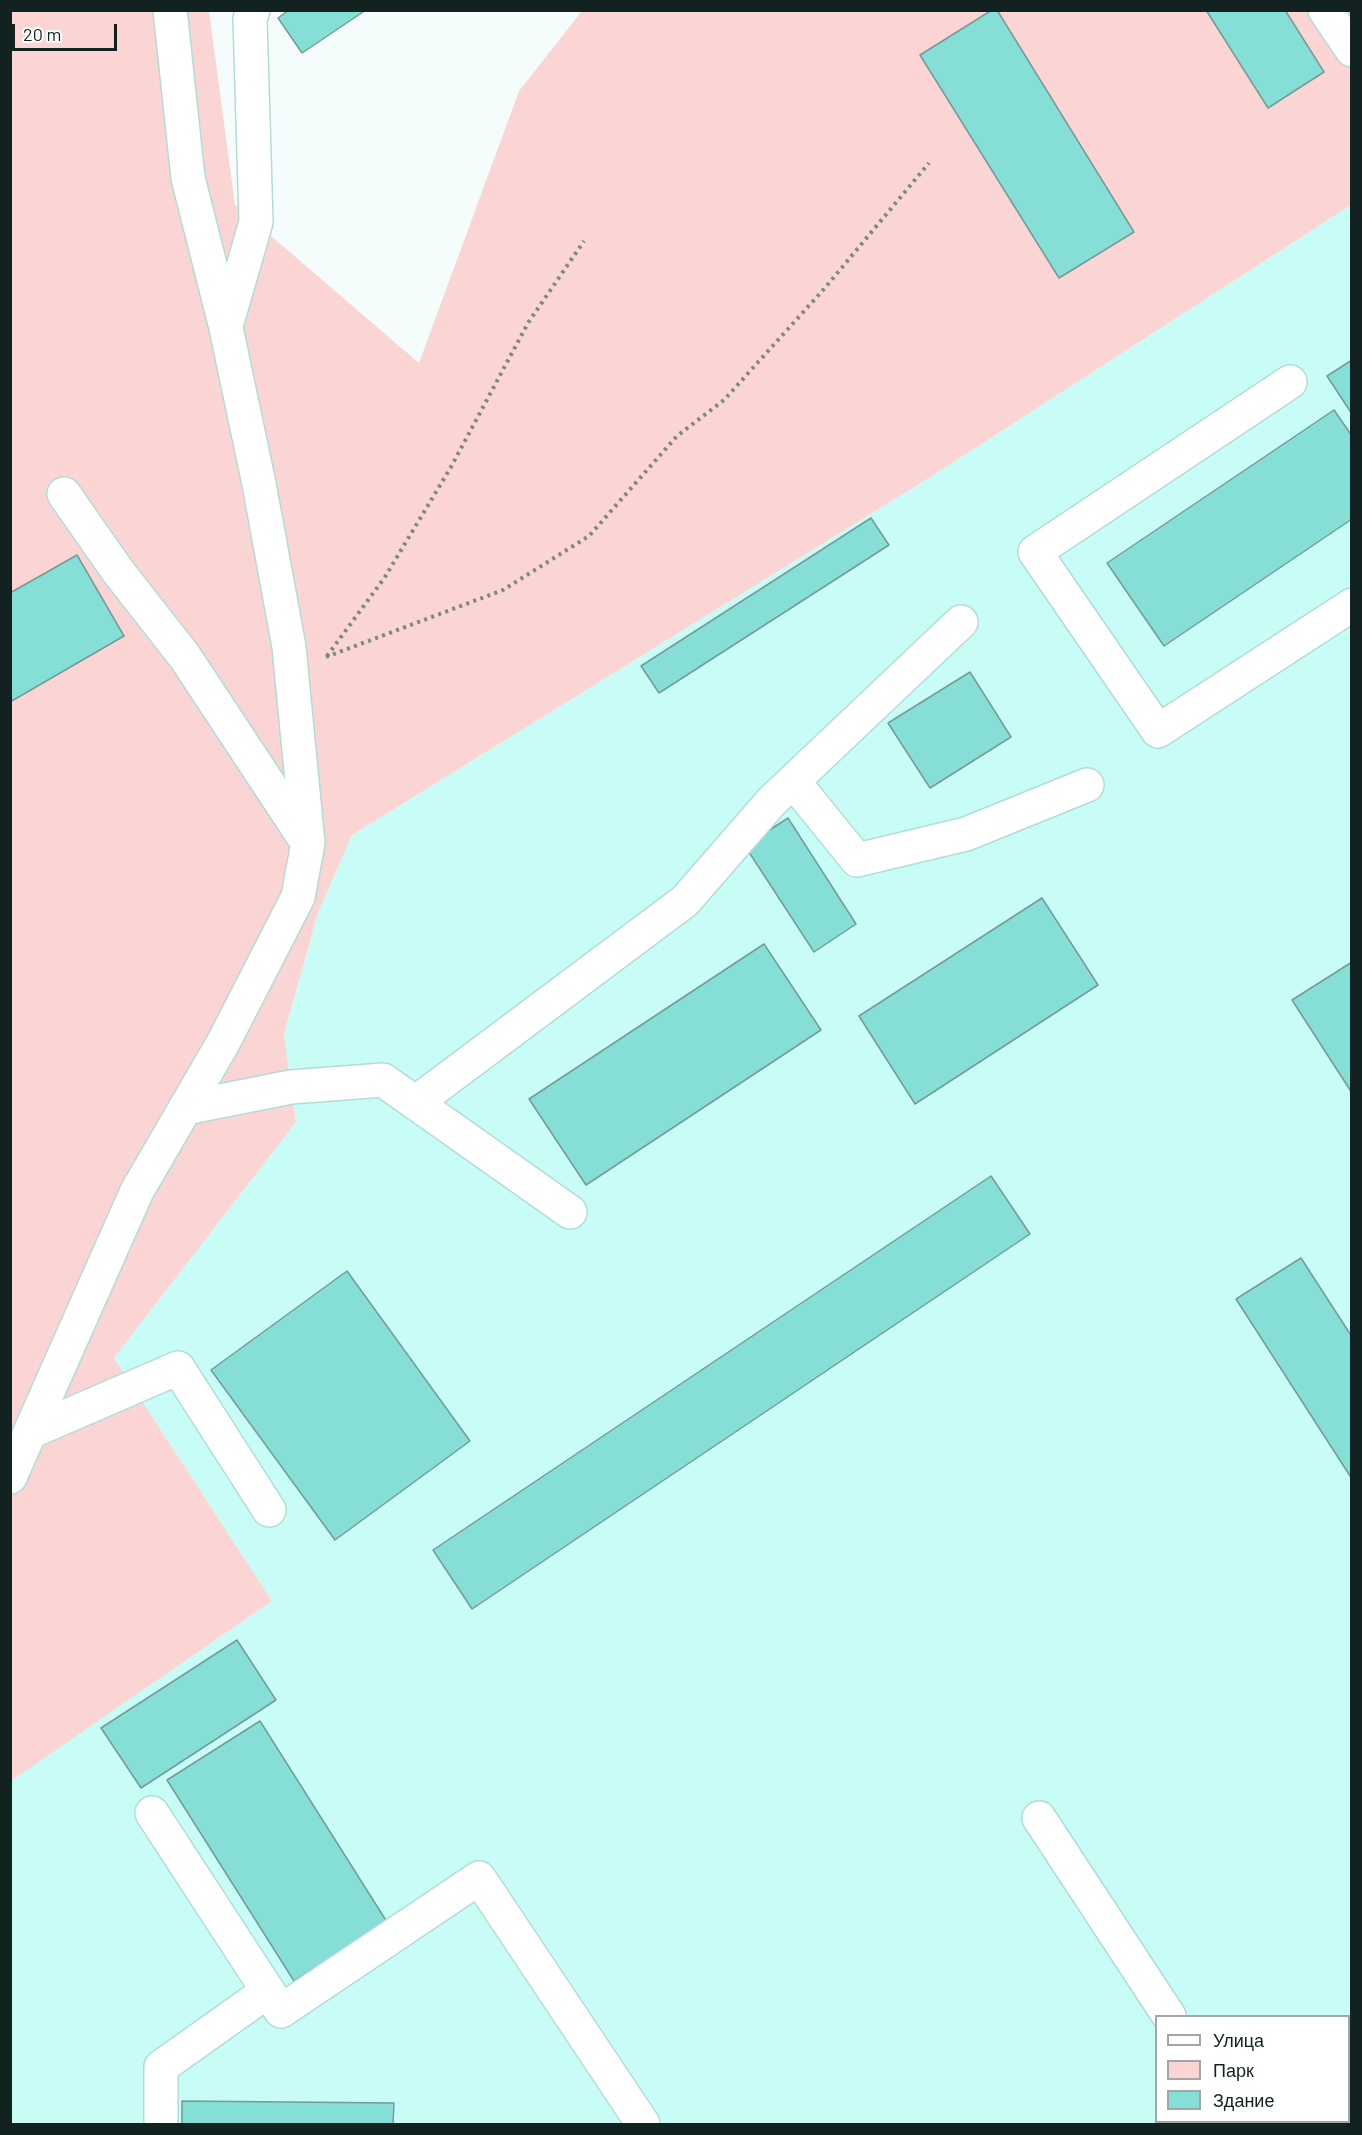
<!DOCTYPE html>
<html>
<head>
<meta charset="utf-8">
<style>
	body { margin:0 }
	#map { position:relative; width:1362px; height:2135px; overflow:hidden; background:#f5fdfc; font-family:Barlow,sans-serif }
	canvas { display:block }
	.frame { position:absolute; inset:0; border:12px solid #122220; pointer-events:none }
	.legend { position:absolute; left:1155px; top:2015px; width:195px; height:108px; box-sizing:border-box; background:#fff; border:2px solid #a0a7a6; margin:0; padding:8px 10px; list-style:none; font-size:18px; color:#122220 }
	.legend li { display:flex; align-items:center; gap:12px; height:30px }
	.legend b { width:30px; border:2px solid #a0a7a6 }
	.scale { position:absolute; left:12px; top:24px; width:105px; height:27px; box-sizing:border-box; border:3px solid #122220; border-top:0; padding-left:8px; font-size:18px; line-height:21px; white-space:nowrap; color:#122220; -webkit-text-stroke:4px #fff; paint-order:stroke }
</style>
</head>
<body>
<div id="map">
<canvas width="1362" height="2135"></canvas>
<div class="frame"></div>
<ul class="legend">
<li><b style="height:8px;background:#fff"></b>Улица</li>
<li><b style="height:16px;background:#fbd5d4"></b>Парк</li>
<li><b style="height:16px;background:#86dfd6"></b>Здание</li>
</ul>
<div class="scale">20 m</div>
</div>
<script>
const ctx = document.querySelector('canvas').getContext('2d');
ctx.lineJoin = 'round';
function paint(path, color) { ctx.fillStyle = color; ctx.fill(path, 'evenodd'); }
const shape = rows => new Path2D(rows.map(r => 'M' + r).join(''));
function stroke(path, color, width, dash) { ctx.strokeStyle = color; ctx.lineWidth = width; ctx.lineCap = dash ? 'butt' : 'round'; ctx.setLineDash(dash || []); ctx.stroke(path); }
paint(shape([
	[1351,205,1351,2124,11,2124,10,1781,272,1601,114,1358,296,1122,284,1034,318,913,352,835,932,476],
	[1156,2016,1348,2016,1348,2122,1156,2122]
]), '#c8fdf7');
paint(shape([
	[11,11,209,11,235,205,419,363,519,91,582,11,1351,11,1351,205,932,476,352,835,318,913,284,1034,296,1122,114,1358,272,1601,11,1781]
]), '#fbd5d4');
const building = shape([
	[289,10,366,10,302,53,278,18,289,10],
	[992,10,997,10,1134,232,1059,278,920,55,992,10],
	[1206,10,1285,10,1324,72,1268,108,1206,10],
	[1352,360,1352,414,1327,376,1352,360],
	[1334,410,1352,436,1352,519,1164,646,1107,563,1334,410],
	[871,518,889,545,659,693,641,666,871,518],
	[77,555,124,636,10,702,10,593,77,555],
	[970,672,1011,737,930,788,888,723,970,672],
	[788,818,856,924,814,952,745,846,788,818],
	[1042,898,1098,985,915,1104,859,1016,1042,898],
	[764,944,821,1030,586,1185,529,1099,764,944],
	[1352,962,1352,1093,1292,1000,1352,962],
	[991,1176,1030,1234,472,1609,433,1550,991,1176],
	[1301,1258,1352,1337,1352,1479,1236,1299,1301,1258],
	[347,1271,470,1441,335,1540,211,1370,347,1271],
	[237,1640,276,1700,141,1788,101,1728,237,1640],
	[260,1721,387,1922,294,1981,167,1780,260,1721],
	[182,2101,394,2103,393,2124,182,2124,182,2101]
]);
paint(building, '#86dfd6');
stroke(building, '#749b97', 1.5);
const minor = shape([
	[1325,10,1352,50],
	[226,326,256,222,250,19,253,10],
	[1290,382,1035,552,1158,731,1352,605],
	[64,494,117,570,185,657,305,839],
	[793,781,857,860,966,834,1087,785],
	[415,1103,685,901,771,802,961,622],
	[185,1108,291,1087,383,1080,570,1212],
	[30,1432,178,1368,269,1510],
	[10,1477,137,1191,223,1043,298,897,308,843,289,647,259,484,226,328,188,178,170,10],
	[152,1813,281,2011,479,1878,643,2124],
	[1039,1818,1169,2016],
	[1239,2122,1241,2124],
	[161,2124,161,2067,268,1991]
]);
stroke(minor, '#b2dcd7', 36);
stroke(shape([
	[327,656,385,577,451,467,528,323,584,241],
	[326,657,503,590,589,536,677,436,724,400,824,289,929,163]
]), '#7b8886', 4, [3, 4.5]);
stroke(minor, '#fff', 33);
</script>
</body>
</html>
